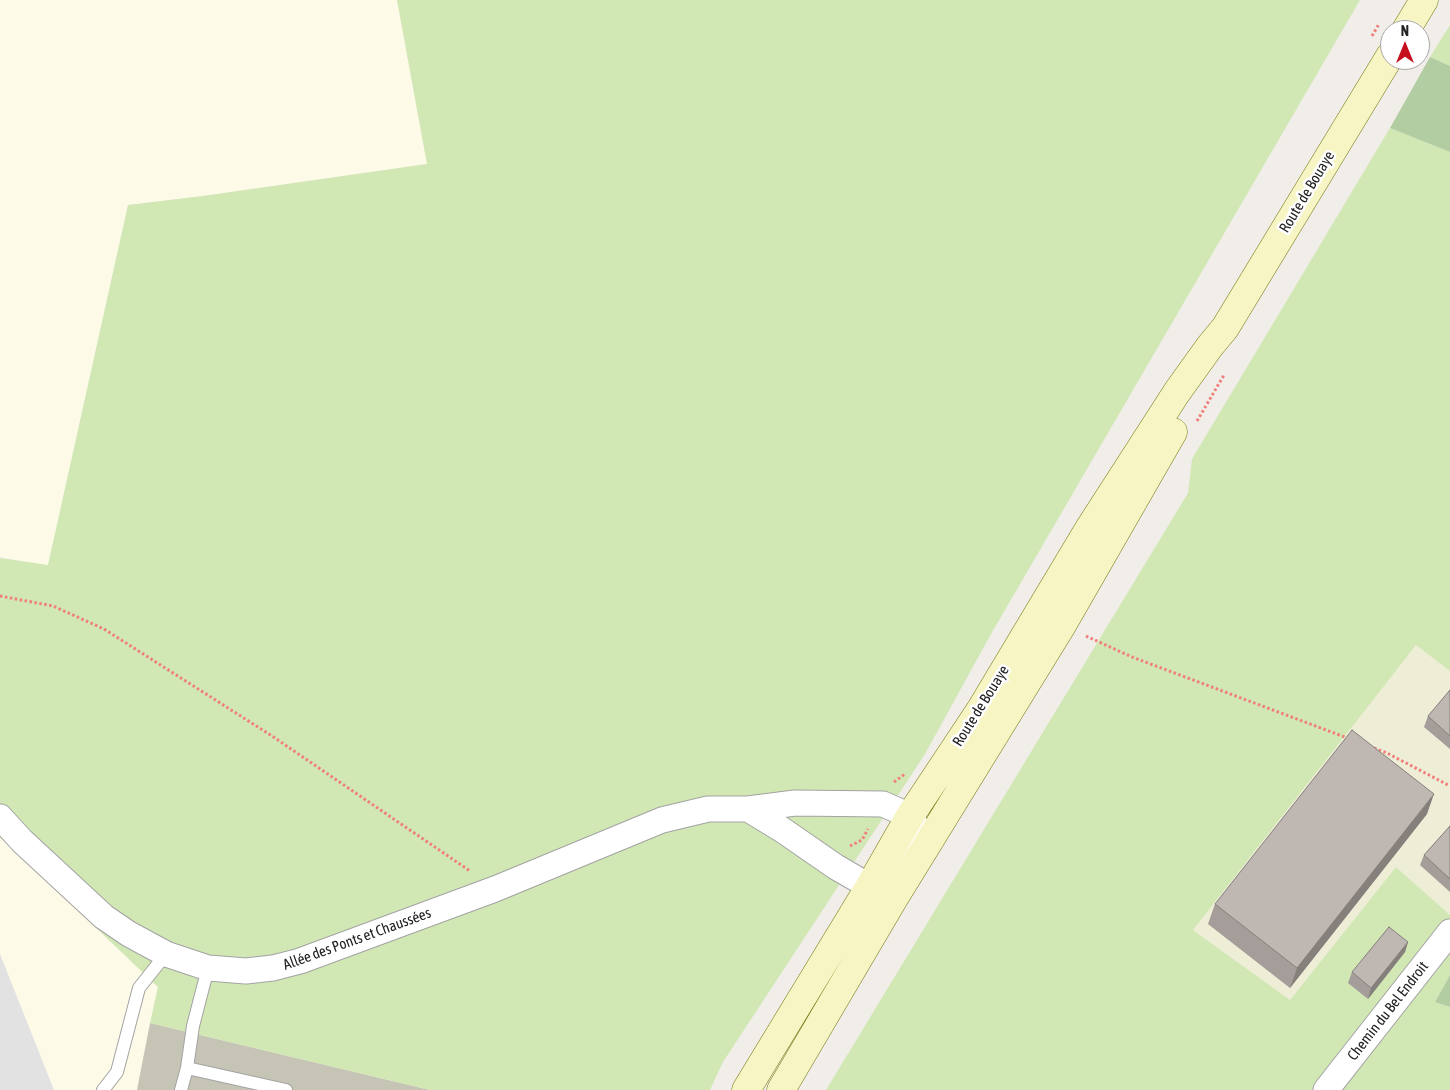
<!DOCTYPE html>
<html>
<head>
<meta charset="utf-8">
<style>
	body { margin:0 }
	#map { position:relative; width:1450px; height:1090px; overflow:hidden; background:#f1eee9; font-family:"Asap Condensed",sans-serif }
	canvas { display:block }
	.north { position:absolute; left:1380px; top:20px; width:50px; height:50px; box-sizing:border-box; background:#fff; border:1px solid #a7a7a7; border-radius:50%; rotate:0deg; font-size:14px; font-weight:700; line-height:20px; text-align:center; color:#222 }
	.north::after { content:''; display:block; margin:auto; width:18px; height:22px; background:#c50f1d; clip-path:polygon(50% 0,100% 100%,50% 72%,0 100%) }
</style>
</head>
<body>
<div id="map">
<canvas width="1450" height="1090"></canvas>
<div class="north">N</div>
</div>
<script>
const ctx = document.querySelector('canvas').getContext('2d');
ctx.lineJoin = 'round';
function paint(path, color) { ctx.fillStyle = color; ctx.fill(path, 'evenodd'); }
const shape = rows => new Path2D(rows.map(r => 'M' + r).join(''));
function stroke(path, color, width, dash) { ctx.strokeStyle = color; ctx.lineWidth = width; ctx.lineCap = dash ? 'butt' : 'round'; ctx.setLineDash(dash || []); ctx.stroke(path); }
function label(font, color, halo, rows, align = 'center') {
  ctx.font = font + ' "Asap Condensed",sans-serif'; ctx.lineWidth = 5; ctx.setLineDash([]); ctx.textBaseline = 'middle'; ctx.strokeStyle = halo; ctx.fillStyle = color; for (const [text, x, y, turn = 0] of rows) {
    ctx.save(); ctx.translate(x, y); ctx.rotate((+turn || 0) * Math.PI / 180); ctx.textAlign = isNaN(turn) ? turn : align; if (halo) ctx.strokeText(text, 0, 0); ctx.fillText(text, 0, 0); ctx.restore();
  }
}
paint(shape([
	[0,0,397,0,427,164,203,196,128,205,48,566,0,557],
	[0,836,158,987,137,1090,0,1090]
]), '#fdfbe7');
paint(shape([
	[150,1023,430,1090,137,1090]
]), '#c6c4b5');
paint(shape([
	[1416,644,1450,671,1450,915,1396,867,1290,1000,1193,930]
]), '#eeeed7');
paint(shape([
	[397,0,1360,0,991,634,925,754,723,1062,710,1090,430,1090,150,1023,158,987,0,836,0,558,48,565,128,205,203,196,427,164],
	[1450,25,1450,66,1430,57],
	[1390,128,1450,152,1450,671,1416,645,1193,930,1290,1000,1396,867,1450,915,1450,975,1435,1002,1450,1007,1450,1090,826,1090,1188,493,1192,459]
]), '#d1e7b4');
paint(shape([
	[1430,57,1450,66,1450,152,1390,128],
	[1450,975,1450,1007,1435,1002]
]), '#b2cda1');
paint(shape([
	[0,954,54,1090,0,1090]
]), '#e2e2e2');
const service = shape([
	[187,1068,286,1090],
	[103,1090,117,1072,139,988,166,954],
	[181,1090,187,1068,193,1026,208,968]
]);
const minor = shape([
	[748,809,781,829,836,867,888,897],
	[0,817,22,841,104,917,129,934,166,954,208,968,246,971,273,968,300,961,495,889,662,820,708,809,748,809,795,803,883,804,910,816,919,830,903,863,903,869],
	[1326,1090,1450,932]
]);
const secondary = shape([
	[1406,30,1424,0],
	[746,1090,870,886,910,816,981,709,1090,527,1177,392,1210,346,1225,328,1390,56],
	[781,1090,893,900,1061,627,1173,432]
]);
stroke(service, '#a3a3a3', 14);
stroke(minor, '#a3a3a3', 27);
stroke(secondary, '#71740d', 29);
stroke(shape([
	[1372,36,1379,24],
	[1197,421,1224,375],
	[0,596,53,606,104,629,272,736,470,871],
	[1086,636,1132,657,1350,739],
	[1374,748,1387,753,1450,786],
	[894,782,905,774],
	[850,846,862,840,868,829]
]), '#f07f7b', 3, [2.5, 2.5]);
stroke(service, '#fff', 12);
stroke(minor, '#fff', 25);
stroke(secondary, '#f6f5c3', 28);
paint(shape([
	[1450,690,1450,749,1424,727,1428,716],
	[1427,814,1290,988,1208,924,1215,904],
	[1450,826,1450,892,1420,865,1424,855],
	[1408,942,1405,952,1368,999,1348,983,1352,972]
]), '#a49d99');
paint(shape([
	[1434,794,1427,814,1290,988,1297,968],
	[1408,942,1405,952,1368,999,1371,988]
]), '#86807d');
const building = shape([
	[1450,690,1450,736,1428,716,1450,690],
	[1352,730,1434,794,1297,968,1215,904,1352,730],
	[1450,826,1450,879,1424,855,1450,826],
	[1389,927,1408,942,1371,988,1352,972,1389,927]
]);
paint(building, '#bfb7b2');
stroke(building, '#86807d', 1);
label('15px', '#222', '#fff', [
	["Route de Bouaye",1307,192,-59],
	["Route de Bouaye",981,706,-58],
	["Allée des Ponts et Chaussées",357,939,-20],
	["Chemin du Bel Endroit",1388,1011,-52]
]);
</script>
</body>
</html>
